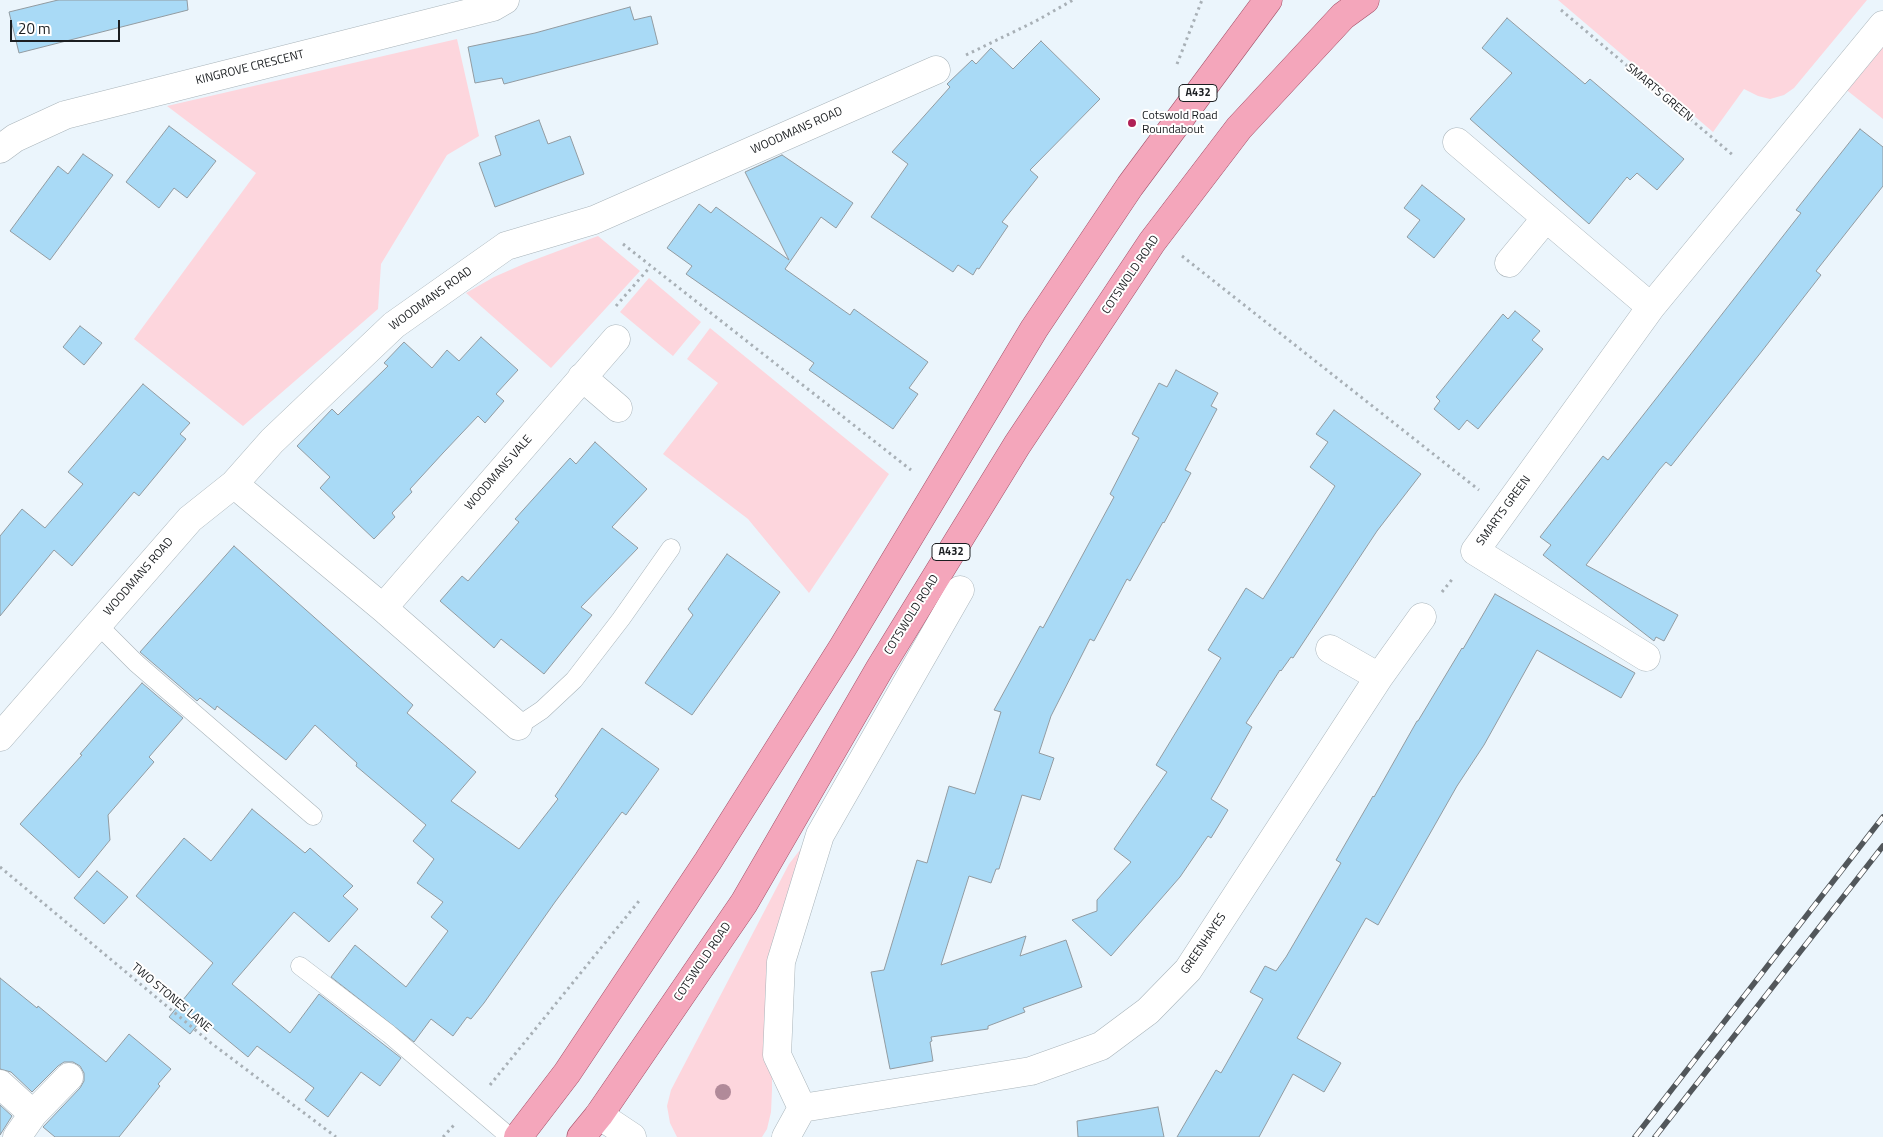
<!DOCTYPE html>
<html>
<head>
<meta charset="utf-8">
<style>
	body { margin:0 }
	#map { position:relative; width:1883px; height:1137px; overflow:hidden; background:#ebf5fc; font-family:"Titillium Web",sans-serif }
	canvas { display:block }
	.scale { position:absolute; left:10px; top:20px; width:110px; height:22px; box-sizing:border-box; border:2px solid #1b1e21; border-top:0; padding-left:6px; font-size:15px; line-height:18px; white-space:nowrap; color:#1b1e21; -webkit-text-stroke:4px #fff; paint-order:stroke }
</style>
</head>
<body>
<div id="map">
<canvas width="1883" height="1137"></canvas>
<div class="scale">20 m</div>
</div>
<script>
const ctx = document.querySelector('canvas').getContext('2d');
ctx.lineJoin = 'round';
function paint(path, color) { ctx.fillStyle = color; ctx.fill(path, 'evenodd'); }
const shape = rows => new Path2D(rows.map(r => 'M' + r).join(''));
function stroke(path, color, width, dash) { ctx.strokeStyle = color; ctx.lineWidth = width; ctx.lineCap = dash ? 'butt' : 'round'; ctx.setLineDash(dash || []); ctx.stroke(path); }
function label(font, color, halo, rows, align = 'center') {
  ctx.font = font + ' "Titillium Web",sans-serif'; ctx.lineWidth = 4; ctx.setLineDash([]); ctx.textBaseline = 'middle'; ctx.strokeStyle = halo; ctx.fillStyle = color; for (const [text, x, y, turn = 0] of rows) {
    ctx.save(); ctx.translate(x, y); ctx.rotate((+turn || 0) * Math.PI / 180); ctx.textAlign = isNaN(turn) ? turn : align; if (halo) ctx.strokeText(text, 0, 0); ctx.fillText(text, 0, 0); ctx.restore();
  }
}
paint(shape([
	[1558,0,1867,0,1794,88,1784,95,1770,99,1758,96,1744,89,1713,132],
	[457,39,479,136,447,155,381,264,378,309,243,426,134,339,256,173,167,106],
	[1883,43,1883,119,1844,88],
	[598,236,640,271,551,368,466,293,494,277,526,263],
	[649,278,701,322,673,356,620,312],
	[710,328,889,474,809,593,748,519,663,454,718,383,687,359],
	[810,837,772,981,772,1090,771,1112,767,1129,762,1137,677,1137,670,1123,667,1106,671,1090,789,864]
]), '#fdd6dd');
const building = shape([
	[58,0,187,0,188,10,19,53,9,12,58,0],
	[630,7,634,20,651,16,658,44,504,84,502,78,475,83,468,47,535,33,630,7],
	[1507,18,1585,84,1590,79,1684,159,1657,190,1637,173,1630,180,1627,177,1589,224,1470,119,1512,73,1482,48,1507,18],
	[1041,41,1100,99,1030,170,1038,177,1002,222,1008,226,979,269,977,268,973,275,958,265,953,272,871,217,908,164,892,152,950,87,947,84,972,60,976,64,991,48,1013,69,1041,41],
	[539,120,548,144,570,136,584,174,495,207,479,163,501,155,495,136,539,120],
	[169,126,216,161,187,198,174,188,159,208,126,182,169,126],
	[1860,129,1883,147,1883,186,1816,271,1821,275,1762,351,1671,466,1666,462,1659,470,1586,565,1678,615,1664,641,1656,637,1654,641,1543,555,1551,545,1540,537,1603,456,1608,460,1662,391,1801,213,1796,210,1860,129],
	[83,154,113,175,50,260,10,231,58,166,68,174,83,154],
	[782,155,853,203,836,228,821,217,785,269,850,315,854,309,928,362,909,388,918,394,893,429,809,370,814,363,686,274,692,266,667,248,699,204,711,213,716,207,789,260,745,172,782,155],
	[1422,185,1465,219,1434,258,1407,237,1420,220,1404,208,1422,185],
	[1515,311,1540,331,1532,340,1543,349,1478,429,1467,420,1459,430,1434,409,1440,401,1436,397,1503,314,1508,319,1515,311],
	[80,326,102,343,84,365,63,347,80,326],
	[481,337,518,370,496,394,504,401,485,423,478,416,443,453,410,489,412,492,392,513,395,517,374,539,320,488,330,477,297,446,332,409,338,415,388,366,384,363,404,342,432,368,447,350,459,361,481,337],
	[1176,370,1218,393,1211,406,1217,409,1185,470,1191,473,1164,523,1163,522,1130,581,1127,579,1094,641,1090,639,1051,716,1039,753,1054,758,1040,800,1022,795,999,869,996,869,991,883,969,876,941,965,1026,936,1020,956,1066,940,1082,987,1023,1008,1025,1012,988,1026,988,1029,931,1037,932,1041,930,1042,933,1061,890,1069,871,972,884,970,917,860,927,863,949,786,975,794,1001,712,994,710,1040,626,1043,628,1114,497,1110,494,1139,438,1132,434,1159,383,1167,387,1176,370],
	[143,384,190,423,180,434,186,439,139,496,134,492,72,566,54,550,0,616,0,536,22,509,45,528,83,484,68,472,143,384],
	[1334,410,1421,474,1377,531,1293,658,1291,657,1281,671,1280,670,1246,723,1252,727,1211,799,1228,810,1211,838,1208,836,1180,877,1111,956,1072,920,1097,911,1097,900,1131,862,1114,849,1167,772,1156,765,1221,658,1208,650,1246,588,1263,599,1335,486,1310,467,1328,442,1316,434,1334,410],
	[595,442,647,489,612,527,638,548,581,607,592,615,544,674,501,639,494,648,440,601,462,576,468,581,519,522,515,519,570,458,576,464,595,442],
	[234,546,413,705,407,713,476,772,451,801,519,849,558,799,555,796,602,728,659,769,626,815,622,812,555,902,484,1003,471,1019,467,1017,453,1036,431,1019,414,1042,331,977,355,945,406,987,448,931,431,917,443,902,417,883,434,859,413,841,426,825,356,766,357,763,315,725,286,760,217,706,215,710,200,698,197,701,140,652,234,546],
	[727,554,780,592,692,715,645,683,693,615,688,609,727,554],
	[1495,594,1635,673,1621,698,1537,650,1484,745,1457,786,1378,925,1366,918,1297,1038,1341,1063,1324,1092,1293,1074,1259,1137,1177,1137,1216,1070,1221,1073,1263,999,1250,992,1265,966,1276,971,1286,957,1341,863,1336,860,1373,796,1374,797,1417,721,1418,721,1462,648,1463,649,1495,594],
	[142,683,183,718,149,757,154,762,108,815,110,840,79,878,20,824,82,755,80,754,142,683],
	[252,809,305,853,310,848,353,886,343,896,358,909,329,942,294,912,232,984,290,1033,319,994,401,1058,380,1086,361,1072,328,1117,305,1100,314,1088,257,1046,248,1057,202,1019,190,1034,169,1017,213,963,136,896,184,838,211,861,252,809],
	[97,871,128,897,104,924,74,898,97,871],
	[0,978,37,1008,38,1006,106,1062,129,1034,171,1069,158,1084,160,1086,119,1137,55,1137,43,1127,80,1088,84,1081,84,1073,80,1066,73,1062,64,1062,58,1066,32,1092,11,1072,0,1069,0,978],
	[0,1105,12,1116,0,1135,0,1105],
	[1158,1107,1164,1137,1078,1137,1077,1121,1158,1107]
]);
paint(building, '#a9daf6');
stroke(building, '#929ba1', 1);
const service = shape([
	[98,625,136,663,313,816],
	[518,726,542,710,574,680,621,619,671,548],
	[300,966,389,1034,510,1137]
]);
const minor = shape([
	[1457,142,1651,307],
	[0,149,15,138,65,115,493,7,505,0],
	[1509,263,1546,218],
	[582,377,618,408],
	[234,484,383,608,518,726],
	[383,608,616,339],
	[1330,649,1379,677],
	[1646,657,1475,551,1651,307,1883,25],
	[0,737,190,519,234,484,272,441,394,325,506,246,594,220,936,70],
	[0,1084,33,1114],
	[802,1108,1031,1071,1101,1046,1148,1011,1188,970,1379,677,1422,617],
	[599,1115,632,1137],
	[17,1137,33,1114,69,1077],
	[786,1137,802,1108,777,1055,781,962,820,835,960,590]
]);
const primary = shape([
	[518,1137,567,1073,708,861,843,647,1034,329,1130,186,1268,0],
	[581,1137,599,1115,744,903,880,668,1017,445,1152,242,1239,128,1343,16,1365,0]
]);
stroke(service, '#a9b4ba', 19);
stroke(minor, '#a9b4ba', 29);
stroke(primary, '#a35068', 29);
stroke(shape([
	[1561,10,1734,156],
	[966,55,1036,21,1073,0],
	[1177,64,1202,0],
	[623,244,911,470],
	[1182,256,1479,490],
	[616,306,650,267],
	[1442,592,1454,577],
	[0,867,211,1043,336,1137],
	[490,1085,639,901],
	[443,1137,454,1125]
]), '#a8b0b6', 3, [2.5, 4]);
stroke(service, '#fff', 18);
stroke(minor, '#fff', 28);
stroke(primary, '#f4a6bb', 28);
const rail = shape([
	[1635,1137,1883,817],
	[1655,1137,1883,846]
]);
stroke(rail, '#52575b', 5.5);
stroke(rail, '#fff', 4, [11]);
ctx.fillStyle = '#b18a99';
for (const [x, y] of [
	[723,1092]
]) { ctx.beginPath(); ctx.arc(x, y, 8, 0, 2 * Math.PI); ctx.fill(); }
for (const [x, y, r, color] of [
	[1132,123,5,"#b02156"]
]) { const dot = new Path2D(); dot.arc(x, y, r, 0, 2 * Math.PI); ctx.fillStyle = color; ctx.fill(dot); stroke(dot, '#fff', 2); }
for (const [x, y, w] of [
	[1198,93,38],
	[951,552,38]
]) { const box = new Path2D(); box.roundRect(x - w / 2, y - 8.5, w, 17, 4); ctx.fillStyle = '#fff'; ctx.fill(box); stroke(box, '#1b1e21', 1); }
label('bold 11px', '#1b1e21', null, [
	["A432",1198,93],
	["A432",951,552]
]);
label('12px', '#1b1e21', '#fff', [
	["KINGROVE CRESCENT",250,68,-14],
	["SMARTS GREEN",1659,93,40],
	["WOODMANS ROAD",797,131,-24],
	["COTSWOLD ROAD",1131,275,-56],
	["WOODMANS ROAD",431,299,-36],
	["WOODMANS VALE",499,473,-49],
	["SMARTS GREEN",1504,511,-54],
	["WOODMANS ROAD",139,577,-49],
	["COTSWOLD ROAD",912,615,-58],
	["GREENHAYES",1204,944,-56],
	["COTSWOLD ROAD",703,962,-56],
	["TWO STONES LANE",171,998,40]
]);
label('12px', '#1b1e21', '#fff', [
	["Cotswold Road",1142,116],
	["Roundabout",1142,130]
], 'left');
</script>
</body>
</html>
